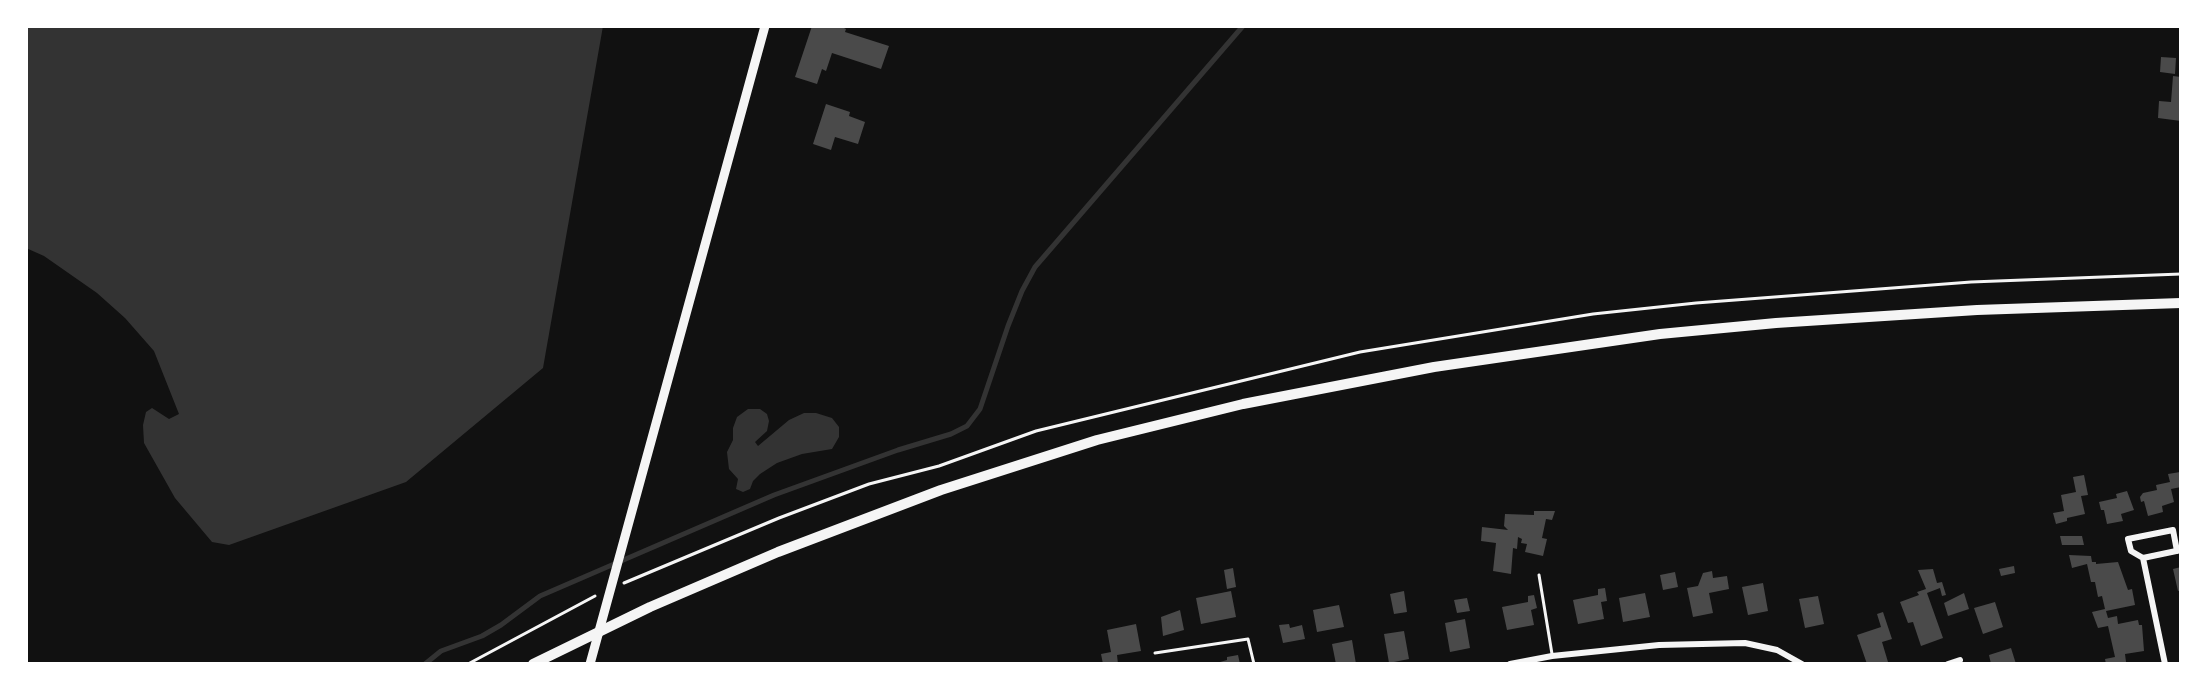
<!DOCTYPE html>
<html>
<head>
<meta charset="utf-8">
<style>
	body { margin:0 }
	#map { position:relative; width:2207px; height:690px; overflow:hidden; background:#111; font-family:Figtree,sans-serif }
	canvas { display:block }
	.frame { position:absolute; inset:0; border:28px solid #fff; pointer-events:none }
</style>
</head>
<body>
<div id="map">
<canvas width="2207" height="690"></canvas>
<div class="frame"></div>
</div>
<script>
const ctx = document.querySelector('canvas').getContext('2d');
ctx.lineJoin = 'round';
function paint(path, color) { ctx.fillStyle = color; ctx.fill(path, 'evenodd'); }
const shape = rows => new Path2D(rows.map(r => 'M' + r).join(''));
function stroke(path, color, width, dash) { ctx.strokeStyle = color; ctx.lineWidth = width; ctx.lineCap = dash ? 'butt' : 'round'; ctx.setLineDash(dash || []); ctx.stroke(path); }
paint(shape([
	[26,26,603,26,543,368,406,482,229,545,212,542,175,498,144,443,143,425,146,412,152,408,169,419,179,414,154,351,125,318,97,293,44,256,26,248],
	[748,409,760,409,767,414,769,421,767,431,755,442,758,446,789,420,804,413,816,413,832,418,839,427,839,437,832,449,802,454,777,463,760,474,753,481,750,489,743,492,736,489,738,479,729,469,727,452,733,440,733,428,737,417]
]), '#333');
stroke(shape([
	[425,664,441,651,482,636,501,625,540,596,774,495,898,450,951,434,967,426,980,409,1008,326,1022,291,1035,267,1243,26]
]), '#333', 5);
paint(shape([
	[812,26,840,26,846,29,845,32,889,46,881,69,832,53,826,71,822,69,817,84,795,77],
	[2161,57,2176,58,2175,74,2160,72],
	[2173,76,2181,77,2181,121,2158,118,2159,101,2171,102],
	[826,104,850,112,849,116,865,122,858,144,835,137,831,150,813,144],
	[2180,472,2181,487,2171,489,2174,502,2162,506,2163,512,2148,516,2144,501,2141,502,2140,497,2143,493,2157,490,2156,485,2170,482,2168,474],
	[2084,475,2088,495,2081,496,2085,514,2067,518,2067,521,2056,524,2053,513,2064,511,2061,495,2076,492,2073,477],
	[2127,491,2134,510,2121,514,2123,521,2107,524,2104,510,2101,510,2099,502,2117,498,2116,494],
	[1534,511,1555,511,1552,520,1546,519,1542,538,1547,539,1543,556,1525,552,1527,544,1521,543,1522,539,1518,537,1517,549,1513,548,1511,574,1493,571,1496,543,1481,541,1482,527,1508,530,1504,526,1505,514,1534,515],
	[2060,536,2082,536,2084,545,2062,545],
	[2069,555,2091,556,2092,562,2096,562,2096,564,2118,562,2128,590,2132,589,2135,605,2106,611,2108,618,2117,616,2118,624,2138,620,2139,625,2142,625,2144,651,2125,654,2126,662,2106,664,2105,659,2115,657,2108,626,2098,628,2092,612,2105,609,2102,596,2098,597,2095,582,2091,582,2087,564,2072,568],
	[2014,566,2015,573,2001,576,1999,569],
	[2181,567,2181,590,2178,591,2173,569],
	[1233,568,1236,587,1227,589,1224,570],
	[1933,569,1937,583,1942,582,1946,595,1942,596,1940,588,1927,593,1943,638,1921,646,1913,622,1908,623,1900,602,1919,595,1917,592,1926,589,1918,570],
	[1712,571,1713,578,1727,576,1729,589,1709,593,1713,613,1693,617,1687,588,1698,586,1703,573],
	[1675,572,1678,587,1663,590,1660,575],
	[1763,583,1768,611,1748,615,1742,587],
	[1605,588,1607,601,1601,602,1604,619,1578,624,1573,600,1598,595,1598,589],
	[1231,591,1236,617,1201,624,1196,598],
	[1404,591,1407,612,1394,614,1390,594],
	[1645,593,1650,617,1623,622,1619,598],
	[1964,593,1969,609,1948,616,1944,603],
	[1534,595,1537,608,1531,610,1534,625,1507,630,1502,607,1528,602,1528,596],
	[1818,596,1824,624,1805,628,1799,599],
	[1467,598,1470,611,1457,613,1454,600],
	[1995,602,2003,627,1983,634,1974,608],
	[1339,605,1344,627,1317,632,1313,610],
	[1180,610,1184,630,1163,636,1161,617],
	[1883,612,1892,639,1882,642,1888,662,1867,664,1857,635,1881,627,1877,614],
	[1465,619,1470,648,1450,652,1445,623],
	[1136,624,1141,651,1117,655,1118,664,1103,664,1101,654,1111,652,1107,630],
	[1289,624,1290,628,1302,625,1305,639,1283,643,1279,625],
	[1404,631,1409,659,1389,663,1384,634],
	[1352,640,1356,664,1336,664,1332,644],
	[2011,648,2016,664,1991,664,1989,655],
	[1238,655,1240,664,1213,664,1227,660,1227,657]
]), '#4a4a4a');
stroke(shape([
	[624,583,779,518,869,484,939,466,1036,431,1360,352,1593,314,1696,303,1971,282,2181,274],
	[468,664,595,596]
]), '#f5f5f5', 3);
stroke(shape([
	[1539,575,1552,654],
	[1155,653,1248,639,1254,664]
]), '#f5f5f5', 3);
stroke(shape([
	[2143,558,2131,551,2128,539,2173,530,2177,551],
	[1510,664,1552,656,1659,645,1745,643,1777,650,1802,664],
	[1948,664,1960,660],
	[2165,664,2143,558,2181,550]
]), '#f5f5f5', 6);
stroke(shape([
	[590,664,765,26]
]), '#f5f5f5', 9);
stroke(shape([
	[533,664,650,607,778,552,941,490,1097,440,1243,404,1434,367,1660,334,1776,323,1977,310,2181,303]
]), '#f5f5f5', 10);
</script>
</body>
</html>
